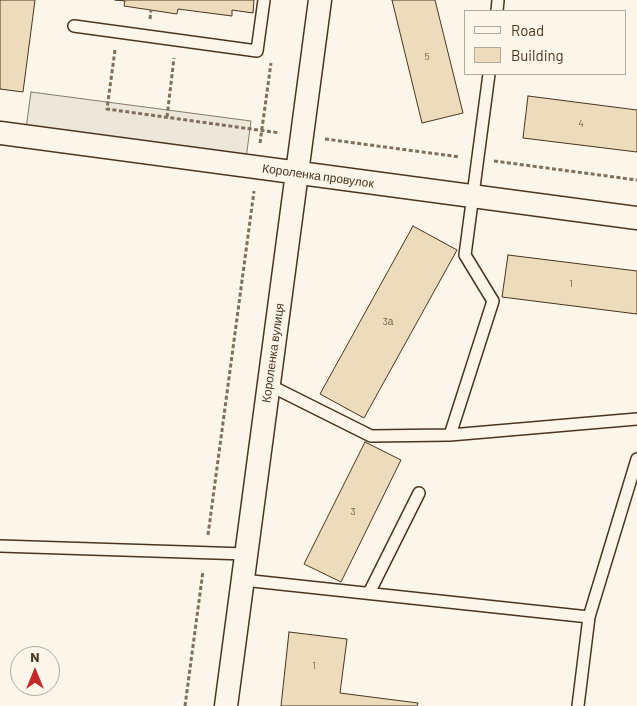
<!DOCTYPE html>
<html>
<head>
<meta charset="utf-8">
<style>
	body { margin:0 }
	#map { position:relative; width:637px; height:706px; overflow:hidden; background:#fbf6e9; font-family:Barlow,sans-serif }
	canvas { display:block }
	.legend { position:absolute; left:464px; top:10px; width:162px; height:65px; box-sizing:border-box; background:#fbf6e9; border:1px solid #b4a999; margin:0; padding:6px 9px; list-style:none; font-size:15px; color:#4a3520 }
	.legend li { display:flex; align-items:center; gap:10px; height:25px }
	.legend b { width:25px; border:1px solid #b4a999 }
	.north { position:absolute; left:10px; top:646px; width:50px; height:50px; box-sizing:border-box; background:#fbf6e9; border:1px solid #b4a999; border-radius:50%; rotate:0deg; font-size:14px; font-weight:700; line-height:20px; text-align:center; color:#4a3520 }
	.north::after { content:''; display:block; margin:auto; width:18px; height:22px; background:#c62828; clip-path:polygon(50% 0,100% 100%,50% 72%,0 100%) }
</style>
</head>
<body>
<div id="map">
<canvas width="637" height="706"></canvas>
<ul class="legend">
<li><b style="height:6px;background:#fbf6e9"></b>Road</li>
<li><b style="height:14px;background:#ecdcbc"></b>Building</li>
</ul>
<div class="north">N</div>
</div>
<script>
const ctx = document.querySelector('canvas').getContext('2d');
ctx.lineJoin = 'round';
function paint(path, color) { ctx.fillStyle = color; ctx.fill(path, 'evenodd'); }
const shape = rows => new Path2D(rows.map(r => 'M' + r).join(''));
function stroke(path, color, width, dash) { ctx.strokeStyle = color; ctx.lineWidth = width; ctx.lineCap = dash ? 'butt' : 'round'; ctx.setLineDash(dash || []); ctx.stroke(path); }
function label(font, color, halo, rows, align = 'center') {
  ctx.font = font + ' Barlow,sans-serif'; ctx.lineWidth = 4; ctx.setLineDash([]); ctx.textBaseline = 'middle'; ctx.strokeStyle = halo; ctx.fillStyle = color; for (const [text, x, y, turn = 0] of rows) {
    ctx.save(); ctx.translate(x, y); ctx.rotate((+turn || 0) * Math.PI / 180); ctx.textAlign = isNaN(turn) ? turn : align; if (halo) ctx.strokeText(text, 0, 0); ctx.fillText(text, 0, 0); ctx.restore();
  }
}
const parking = shape([
	[31,92,251,121,245,166,25,136,31,92]
]);
paint(parking, '#ede7d9');
stroke(parking, '#887966', 1);
const building = shape([
	[0,0,35,0,23,92,0,89,0,0],
	[115,0,254,0,253,13,232,10,232,16,178,9,177,14,124,6,125,1,115,0],
	[392,0,435,0,463,113,422,123,392,0],
	[528,96,637,110,637,152,523,138,528,96],
	[413,226,457,250,364,418,320,394,413,226],
	[508,255,637,271,637,314,502,297,508,255],
	[365,442,401,460,341,582,304,564,365,442],
	[289,632,347,639,340,693,418,703,417,706,281,706,289,632]
]);
paint(building, '#ecdcbc');
stroke(building, '#4a3520', 1);
const service = shape([
	[497,11,498,0],
	[74,26,257,51,264,0],
	[269,385,371,436,450,435,637,419],
	[450,435,493,301,465,255,489,74],
	[0,546,246,554],
	[243,580,589,617],
	[369,593,419,493],
	[578,706,589,617,637,459]
]);
const minor = shape([
	[0,133,637,218],
	[226,706,320,0]
]);
stroke(service, '#4a3520', 14);
stroke(minor, '#4a3520', 25);
stroke(shape([
	[150,19,151,10],
	[115,50,107,109,280,133],
	[167,117,174,58],
	[325,139,460,157],
	[260,143,271,63],
	[494,161,637,180],
	[208,535,254,191],
	[185,706,203,571]
]), '#7f6f5c', 3, [4, 2.5]);
stroke(service, '#fbf6e9', 11);
stroke(minor, '#fbf6e9', 22);
label('10px', '#725f47', null, [
	["5",427,57],
	["4",581,124],
	["1",571,284],
	["3а",388,322],
	["3",353,512],
	["1",314,666]
]);
label('12px', '#4a3520', '#fbf6e9', [
	["Короленка провулок",318,176,8],
	["Короленка вулиця",273,353,-82]
]);
</script>
</body>
</html>
